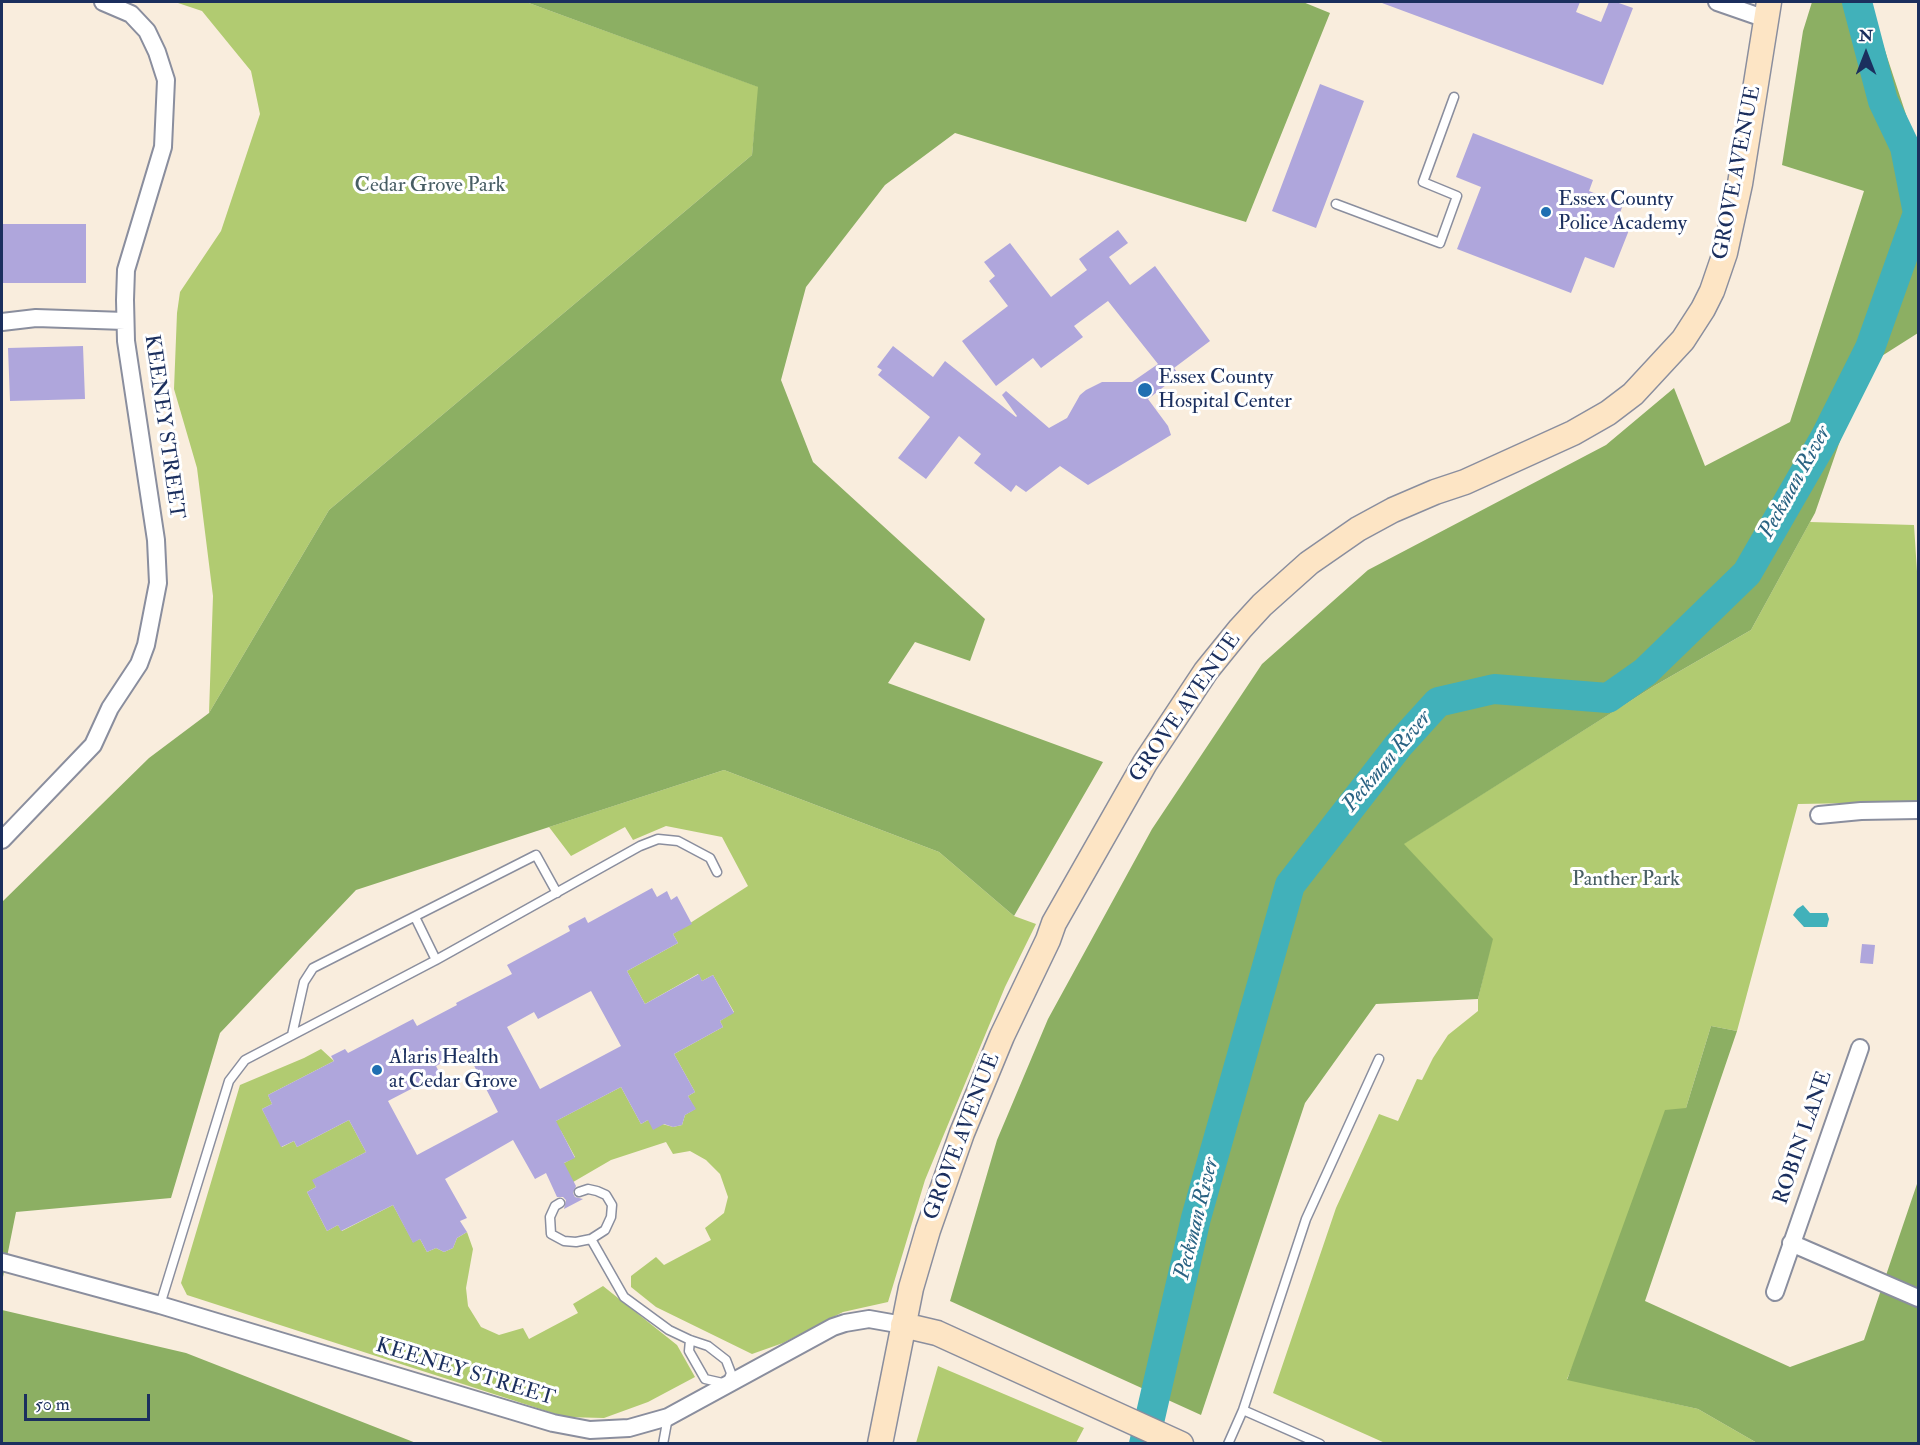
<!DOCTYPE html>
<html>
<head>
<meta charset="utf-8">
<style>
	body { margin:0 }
	#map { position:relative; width:1920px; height:1445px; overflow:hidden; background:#f9eddd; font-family:"IM FELL Double Pica",serif }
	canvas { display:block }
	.frame { position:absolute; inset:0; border:3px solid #1b2f5e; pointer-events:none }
	.north { position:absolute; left:1836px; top:24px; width:60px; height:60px; -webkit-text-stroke:4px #fff; paint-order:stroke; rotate:0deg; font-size:16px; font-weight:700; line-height:24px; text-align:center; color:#1b2f5e }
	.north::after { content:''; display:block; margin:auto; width:21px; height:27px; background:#1b2f5e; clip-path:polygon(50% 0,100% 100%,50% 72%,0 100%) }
	.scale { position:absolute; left:24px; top:1394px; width:126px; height:27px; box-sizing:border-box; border:3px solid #1b2f5e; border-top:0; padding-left:8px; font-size:18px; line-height:21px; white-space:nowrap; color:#1b2f5e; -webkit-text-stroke:4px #fff; paint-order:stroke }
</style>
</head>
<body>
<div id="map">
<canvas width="1920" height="1445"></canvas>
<div class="frame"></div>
<div class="north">N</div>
<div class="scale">50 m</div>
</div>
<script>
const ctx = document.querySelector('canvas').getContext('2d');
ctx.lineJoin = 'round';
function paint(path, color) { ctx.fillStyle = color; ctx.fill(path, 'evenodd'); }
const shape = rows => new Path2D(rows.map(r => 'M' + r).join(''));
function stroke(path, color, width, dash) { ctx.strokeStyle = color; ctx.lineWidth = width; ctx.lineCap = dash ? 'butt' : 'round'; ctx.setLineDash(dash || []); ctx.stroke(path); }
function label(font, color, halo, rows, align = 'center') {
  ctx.font = font + ' "IM FELL Double Pica",serif'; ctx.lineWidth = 6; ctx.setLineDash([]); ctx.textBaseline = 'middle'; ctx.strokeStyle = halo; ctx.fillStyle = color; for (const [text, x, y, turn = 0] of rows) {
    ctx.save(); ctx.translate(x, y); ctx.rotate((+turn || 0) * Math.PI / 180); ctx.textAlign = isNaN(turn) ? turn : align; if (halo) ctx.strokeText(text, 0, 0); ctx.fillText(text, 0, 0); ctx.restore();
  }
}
paint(shape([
	[175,2,526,2,759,87,752,155,329,510,209,713,213,596,197,468,174,389,177,313,180,292,221,231,260,114,251,71,202,11],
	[1810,522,1914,525,1918,587,1918,802,1798,804,1737,1031,1711,1026,1686,1108,1567,1379,1698,1409,1757,1443,1385,1443,1273,1393,1336,1208,1379,1114,1398,1121,1417,1079,1422,1080,1433,1058,1448,1035,1478,1011,1478,999,1492,939,1403,844,1654,686,1751,630],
	[724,770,939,852,1014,916,1036,924,1005,987,925,1180,888,1302,843,1312,783,1343,752,1354,656,1307,631,1287,631,1276,656,1257,664,1265,711,1240,705,1228,724,1213,728,1197,720,1174,706,1160,690,1151,673,1154,666,1142,611,1160,568,1185,559,1166,575,1157,561,1131,552,1123,621,1087,641,1124,648,1120,673,1127,682,1125,685,1115,695,1109,688,1096,695,1092,674,1054,723,1027,720,1021,734,1012,713,975,702,981,698,974,645,1004,627,971,678,943,673,934,748,886,722,837,666,826,633,840,625,827,571,856,549,827],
	[321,1049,334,1061,268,1095,272,1104,262,1109,282,1147,294,1141,297,1147,349,1120,366,1152,313,1180,316,1187,307,1192,327,1231,338,1225,342,1231,393,1205,413,1242,420,1239,427,1252,436,1248,444,1252,453,1248,457,1238,467,1232,473,1249,466,1288,468,1306,481,1327,499,1335,523,1328,529,1339,578,1313,573,1304,603,1286,677,1345,695,1377,648,1402,604,1418,565,1417,187,1295,181,1283,240,1085,304,1058],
	[938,1366,1084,1428,1076,1443,916,1443]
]), '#b1cb71');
paint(shape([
	[526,2,1303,2,1330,13,1246,222,955,133,885,185,806,287,781,380,813,462,985,619,970,661,915,642,888,683,1103,762,1014,916,939,852,724,770,356,890,220,1033,171,1198,16,1212,2,1282,2,902,149,758,209,713,329,510,752,155,758,87],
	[1812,2,1869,2,1918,151,1918,333,1866,366,1815,513,1751,630,1654,686,1404,844,1493,939,1478,999,1376,1004,1305,1103,1201,1415,950,1301,997,1140,1048,1019,1152,829,1262,664,1368,570,1606,445,1674,388,1705,466,1790,422,1864,191,1782,165,1803,31],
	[1711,1026,1737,1031,1645,1301,1790,1367,1864,1340,1918,1181,1918,1443,1757,1443,1698,1409,1567,1380,1665,1110,1686,1108],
	[2,1310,186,1353,416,1443,2,1443]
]), '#8caf63');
paint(shape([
	[1803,905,1810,913,1827,913,1829,919,1827,927,1804,927,1793,915,1797,909]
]), '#41b1ba');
stroke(shape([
	[1144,1444,1196,1218,1290,885,1398,746,1438,702,1494,689,1608,698,1645,672,1747,573,1826,436,1870,348,1918,213,1905,147,1883,101,1857,2]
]), '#41b1ba', 30);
paint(shape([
	[1382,2,1580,2,1576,12,1601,22,1609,2,1616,2,1633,8,1603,85,1382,3],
	[1320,84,1364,101,1316,228,1272,211],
	[1473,133,1593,180,1589,191,1623,205,1617,220,1631,225,1614,268,1585,257,1571,293,1457,249,1481,187,1456,177],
	[2,224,86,224,86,283,2,283],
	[1118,230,1128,243,1109,257,1130,285,1155,266,1210,341,1174,368,1179,375,1148,399,1168,426,1171,435,1088,485,1060,466,1026,492,1016,485,1011,492,974,463,981,454,959,436,926,479,898,458,930,417,878,375,882,370,877,367,893,346,933,377,945,361,1016,417,1017,416,1002,395,1006,391,1049,428,1067,418,1080,395,1086,390,1102,382,1132,382,1158,364,1108,301,1074,326,1083,337,1041,368,1033,358,996,386,962,341,1008,306,989,281,995,276,984,262,1010,243,1051,297,1087,270,1079,259],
	[83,346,85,399,10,401,8,348],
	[652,888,657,897,667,891,671,900,677,896,692,924,673,934,678,943,627,971,645,1004,699,974,702,981,713,975,734,1013,720,1021,723,1027,674,1054,695,1092,688,1096,696,1109,685,1115,682,1125,673,1127,664,1124,653,1130,648,1120,641,1124,621,1087,556,1121,575,1158,564,1163,576,1186,573,1193,575,1197,583,1199,564,1209,566,1200,563,1197,557,1197,546,1173,535,1179,513,1140,445,1179,467,1218,460,1221,467,1232,457,1238,453,1248,444,1252,436,1248,427,1252,420,1239,413,1243,393,1205,341,1231,338,1225,327,1231,307,1192,316,1187,312,1180,366,1152,349,1120,297,1147,294,1141,281,1147,262,1109,272,1104,268,1095,334,1061,331,1056,345,1049,348,1053,413,1019,417,1026,457,1005,456,1003,512,974,507,965,570,931,568,926,585,917,588,923],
	[591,991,621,1046,540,1089,507,1027,534,1012,538,1019],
	[466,1050,498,1112,417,1155,388,1101,440,1074,436,1066],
	[1862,944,1875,945,1873,964,1860,963]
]), '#afa6dc');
const lane = shape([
	[1336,204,1440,243,1457,196,1423,182,1454,97],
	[415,917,436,960],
	[292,1035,304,982,313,968,536,855,557,893],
	[560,1203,555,1206,550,1217,551,1234,564,1241,576,1242,591,1239,605,1230,611,1217,612,1205,606,1195,597,1191,588,1189,579,1192],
	[591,1239,624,1297,669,1330,690,1340],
	[160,1305,229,1081,245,1060,436,960,640,846,658,839,678,841,710,858,717,872],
	[690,1340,708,1346,726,1360,731,1373,727,1384,705,1379,689,1351,690,1340],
	[1243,1410,1306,1219,1379,1059],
	[663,1444,668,1417],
	[1228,1444,1243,1410,1320,1444]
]);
const street = shape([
	[1717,2,1766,19],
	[2,322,36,318,125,321],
	[1819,815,1861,811,1918,810],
	[2,840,93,745,110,708,139,664,146,645,158,583,156,540,126,341,125,300,126,270,163,147,166,80,157,52,147,31,131,14,103,2],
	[1791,1243,1918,1298],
	[2,1262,160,1305,553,1423,590,1430,629,1428,668,1417,833,1327,845,1323,869,1319,903,1325],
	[1775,1292,1860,1048]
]);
const secondary = shape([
	[903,1325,937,1333,1181,1444],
	[880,1444,911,1288,928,1230,962,1133,1002,1036,1048,940,1054,923,1145,763,1206,671,1240,629,1262,605,1309,563,1358,529,1393,510,1435,492,1465,482,1573,433,1608,413,1633,394,1683,340,1703,309,1712,291,1725,253,1740,184,1769,2]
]);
stroke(lane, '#8a8e9e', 11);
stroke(street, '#8a8e9e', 20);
stroke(secondary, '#8a8e9e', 27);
stroke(lane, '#fff', 8);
stroke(street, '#fff', 16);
stroke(secondary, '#fde5c5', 24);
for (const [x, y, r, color] of [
	[1546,212,6,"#1f6fb2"],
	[1145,390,8,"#1f6fb2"],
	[377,1070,6,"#1f6fb2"]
]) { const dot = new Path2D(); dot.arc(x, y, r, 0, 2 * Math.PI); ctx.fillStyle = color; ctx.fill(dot); stroke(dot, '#fff', 2); }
label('21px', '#1b2f5e', '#fff', [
	["GROVE AVENUE",1738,173,-79],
	["KEENEY STREET",163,427,82],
	["GROVE AVENUE",1186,708,-55],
	["GROVE AVENUE",963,1137,-69],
	["ROBIN LANE",1804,1138,-71],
	["KEENEY STREET",465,1373,17]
]);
label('21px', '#485e64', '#fff', [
	["Cedar Grove Park",430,186],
	["Panther Park",1626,880]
]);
label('21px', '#1b2f5e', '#fff', [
	["Essex County",1558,200],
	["Police Academy",1558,224],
	["Essex County",1158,378],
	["Hospital Center",1158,402],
	["Alaris Health",389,1058],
	["at Cedar Grove",389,1082]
], 'left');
label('italic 22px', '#2a6383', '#fff', [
	["Peckman River",1796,483,-61],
	["Peckman River",1388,762,-50],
	["Peckman River",1198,1219,-76]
]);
</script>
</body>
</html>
